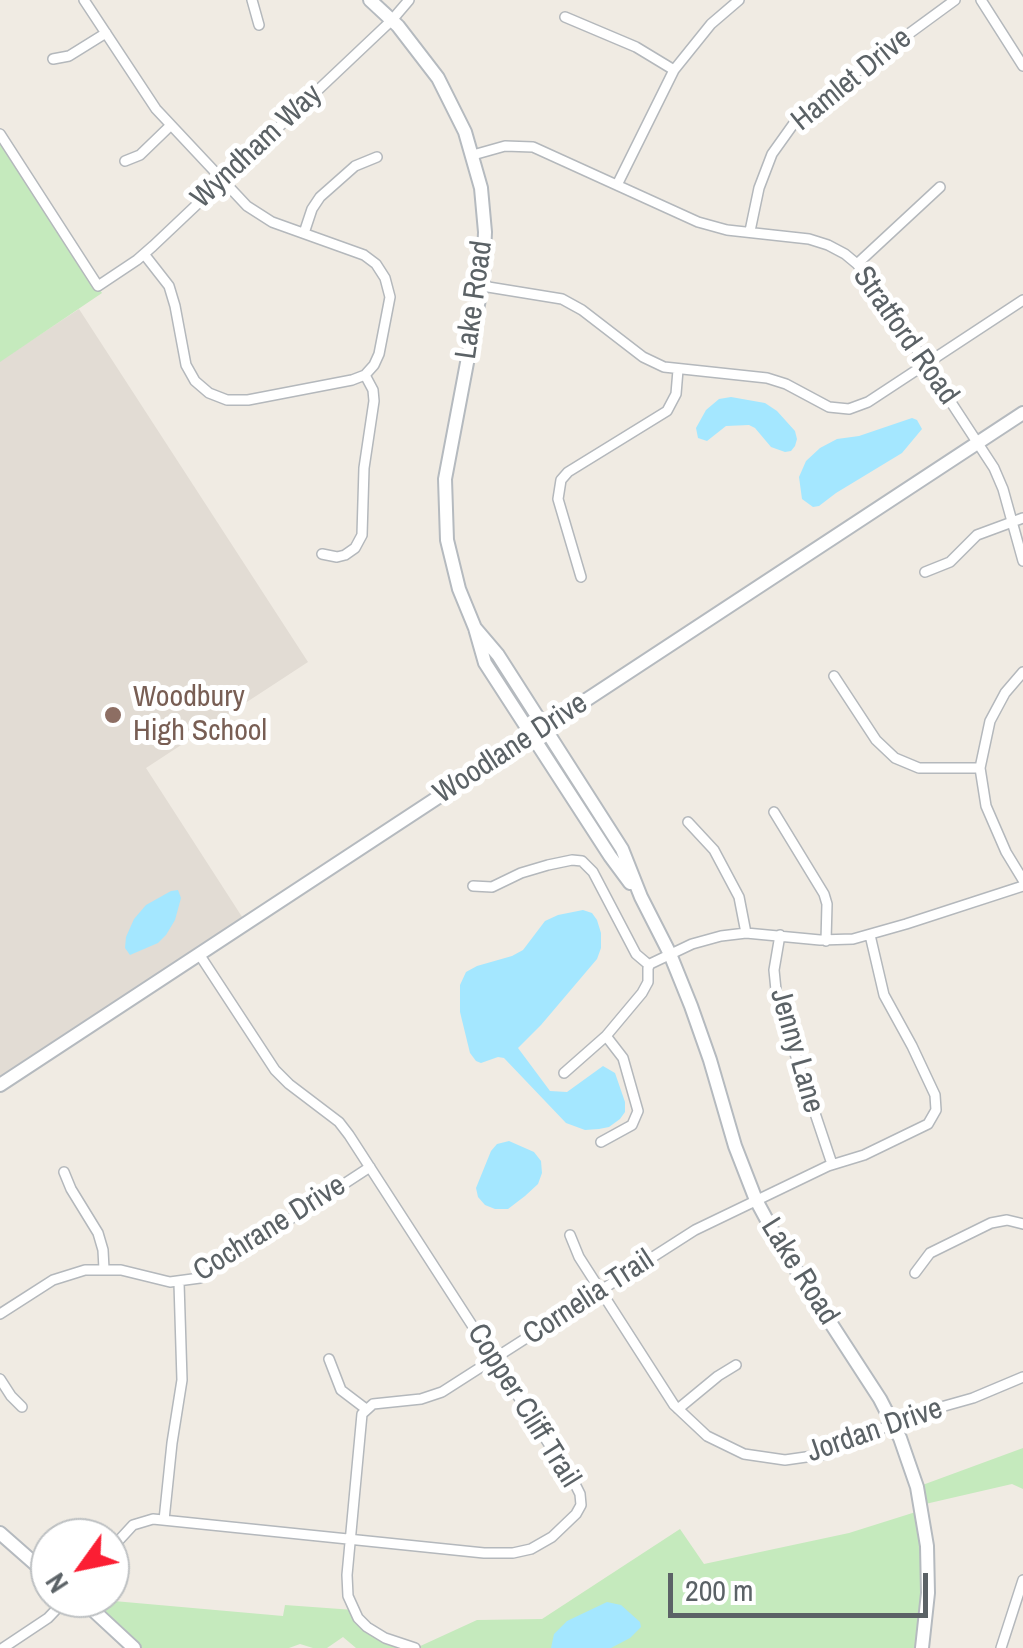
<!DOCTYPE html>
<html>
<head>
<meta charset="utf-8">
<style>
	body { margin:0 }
	#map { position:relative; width:1023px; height:1648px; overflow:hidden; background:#f0ebe3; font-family:"Archivo Narrow",sans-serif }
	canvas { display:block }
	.north { position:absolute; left:30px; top:1518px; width:100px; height:100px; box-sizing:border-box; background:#fff; border:2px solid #bdc0c2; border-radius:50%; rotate:237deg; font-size:28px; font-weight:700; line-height:40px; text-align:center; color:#5b6266 }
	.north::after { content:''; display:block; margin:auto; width:35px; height:45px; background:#fb1e33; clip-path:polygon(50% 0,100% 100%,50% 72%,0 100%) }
	.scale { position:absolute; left:668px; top:1573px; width:260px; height:45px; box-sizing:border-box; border:5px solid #5b6266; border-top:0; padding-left:12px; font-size:30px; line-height:35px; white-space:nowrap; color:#5b6266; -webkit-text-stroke:8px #fff; paint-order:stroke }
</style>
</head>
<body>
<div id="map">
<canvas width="1023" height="1648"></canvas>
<div class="north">N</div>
<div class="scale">200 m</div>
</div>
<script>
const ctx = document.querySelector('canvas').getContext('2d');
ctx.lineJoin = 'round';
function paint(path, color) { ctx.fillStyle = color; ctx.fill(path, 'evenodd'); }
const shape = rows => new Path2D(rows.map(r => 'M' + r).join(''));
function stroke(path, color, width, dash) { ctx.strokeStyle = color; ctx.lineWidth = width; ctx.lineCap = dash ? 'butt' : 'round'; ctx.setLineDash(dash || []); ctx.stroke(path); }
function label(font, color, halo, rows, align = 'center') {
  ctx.font = font + ' "Archivo Narrow",sans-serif'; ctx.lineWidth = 10; ctx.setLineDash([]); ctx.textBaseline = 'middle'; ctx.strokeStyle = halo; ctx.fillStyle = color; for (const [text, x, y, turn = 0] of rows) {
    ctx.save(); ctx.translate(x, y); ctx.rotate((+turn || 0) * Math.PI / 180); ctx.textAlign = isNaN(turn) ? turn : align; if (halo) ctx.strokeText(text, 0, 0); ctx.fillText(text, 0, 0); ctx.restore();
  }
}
paint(shape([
	[79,309,308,662,146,768,246,923,0,1085,0,361]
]), '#e2dcd4');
paint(shape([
	[0,134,102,293,0,362],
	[1023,1448,1023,1489,1012,1484,921,1505,917,1487],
	[922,1510,922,1648,416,1648,477,1620,542,1619,680,1529,704,1564,849,1533],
	[80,1598,283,1616,285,1605,354,1610,367,1627,415,1648,356,1648,343,1637,327,1648,313,1648,300,1644,289,1648,134,1648]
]), '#c5eabd');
paint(shape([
	[731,397,765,403,777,411,795,431,797,439,795,446,791,451,785,452,771,447,755,428,749,425,726,426,707,441,698,438,696,428,706,410,719,399],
	[912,418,917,420,922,429,902,453,836,493,819,506,813,507,802,499,799,477,806,461,820,448,837,439,859,436],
	[178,890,181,898,175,920,166,935,158,943,130,955,125,948,126,937,134,919,146,905,171,891],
	[583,910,592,913,597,920,601,933,601,948,597,959,541,1025,518,1048,550,1091,567,1092,603,1066,615,1073,625,1102,625,1112,620,1119,609,1127,599,1129,585,1130,566,1123,504,1058,498,1057,481,1063,476,1061,470,1053,460,1012,460,985,466,972,477,966,512,956,523,950,545,921,558,915],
	[509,1141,534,1152,541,1161,542,1173,538,1184,525,1196,508,1209,495,1209,485,1205,478,1197,476,1188,491,1151,497,1144],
	[607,1602,621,1605,640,1622,641,1627,630,1638,611,1648,551,1648,554,1634,567,1621]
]), '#a4e7ff');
const street = shape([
	[84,0,156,109,247,206,272,222,364,255,376,264,385,278,390,297,379,354,374,365,365,375,373,390,374,401,364,468,362,535,355,548,345,555,337,557,322,554],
	[252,0,259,25],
	[981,0,1023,66],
	[565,17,636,47,674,70],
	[53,59,69,56,106,33],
	[0,134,98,286,137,260,153,246,392,20,409,0],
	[473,155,505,146,533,147,698,222,727,230,809,239,828,245,845,254,857,264,873,283,994,468,1003,489,1023,561],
	[125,161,140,155,170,126],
	[617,185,674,70,711,24,739,0],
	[750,231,759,188,772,154,797,119,813,104,955,0],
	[304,233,312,209,320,197,355,166,377,157],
	[144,254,169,286,175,306,186,365,195,381,209,393,227,400,248,400,352,380,365,375],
	[857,264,940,187],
	[482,286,562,299,582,310,643,357,664,367,767,378,786,384,829,407,849,409,868,402,1023,300],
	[925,572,950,562,977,535,1023,518],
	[581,577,558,499,561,480,568,472,667,411,676,394,678,370],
	[1023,672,1005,693,990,721,980,768,986,806,1006,852,1023,880],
	[834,676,876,740,895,758,919,768,980,768],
	[774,812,824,894,827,904,826,941],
	[688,822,714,850,739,897,746,933],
	[473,886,492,887,521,873,548,865,572,860,582,861,593,872,636,954,649,965],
	[780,935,774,970,777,1000,832,1164],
	[564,1073,606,1036,642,993,648,982,648,968,650,964,692,944,721,936,746,933,820,940,853,939,906,924,1023,886],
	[601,1142,632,1125,638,1111,623,1058,606,1036],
	[64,1172,71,1189,98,1233,103,1250,104,1269],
	[570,1235,579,1257,674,1405,707,1436,744,1454,785,1460,827,1454,909,1416,973,1398,1023,1377],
	[915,1273,930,1253,991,1223,1007,1220,1023,1224],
	[0,1314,53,1280,85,1270,121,1270,170,1282,200,1278,370,1167],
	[329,1359,341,1390,366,1409],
	[0,1379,11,1396,22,1407],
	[678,1409,718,1376,736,1365],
	[164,1520,172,1443,182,1380,179,1283],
	[110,1550,133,1525,153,1519,484,1553,513,1553,531,1549,552,1537,576,1514,581,1505,580,1494,576,1486,349,1135,339,1122,289,1084,275,1070,199,954],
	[3,1648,48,1618,67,1598],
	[415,1648,385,1638,367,1627,358,1618,348,1596,347,1575,362,1414,373,1404,421,1399,442,1392,695,1230,828,1166,864,1155,928,1124,936,1110,935,1095,912,1046,884,995,870,935],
	[1001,1648,1023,1580]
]);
const secondary = shape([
	[370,0,398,26,438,78,465,132,481,188,485,232,483,278,445,479,447,540,459,589,475,628,485,663,610,856,630,883],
	[475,628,498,655,622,849,641,897,670,954,691,1006,710,1060,735,1146,756,1200,782,1248,880,1399,900,1438,917,1487,927,1546,928,1593,922,1648],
	[0,1085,1023,413],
	[0,1533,50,1577],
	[80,1598,134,1648]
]);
stroke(street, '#b4b8bc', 12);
stroke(secondary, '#b5babf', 16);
stroke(street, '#fff', 9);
stroke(secondary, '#fff', 12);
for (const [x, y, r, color] of [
	[113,715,10,"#8d6e63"]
]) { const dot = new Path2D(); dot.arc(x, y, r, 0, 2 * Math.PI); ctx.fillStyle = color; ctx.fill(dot); stroke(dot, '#fff', 4); }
label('30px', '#5b6266', '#fff', [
	["Hamlet Drive",852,80,-39],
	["Wyndham Way",257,147,-43],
	["Lake Road",475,300,-82],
	["Stratford Road",905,336,55],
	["Woodlane Drive",511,749,-33],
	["Jenny Lane",796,1051,74],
	["Cochrane Drive",270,1229,-32],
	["Lake Road",799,1272,58],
	["Cornelia Trail",589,1298,-33],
	["Copper Cliff Trail",523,1406,58],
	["Jordan Drive",875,1431,-19]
]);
label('30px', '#785e54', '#fff', [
	["Woodbury",133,698],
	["High School",133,732]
], 'left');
</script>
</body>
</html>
